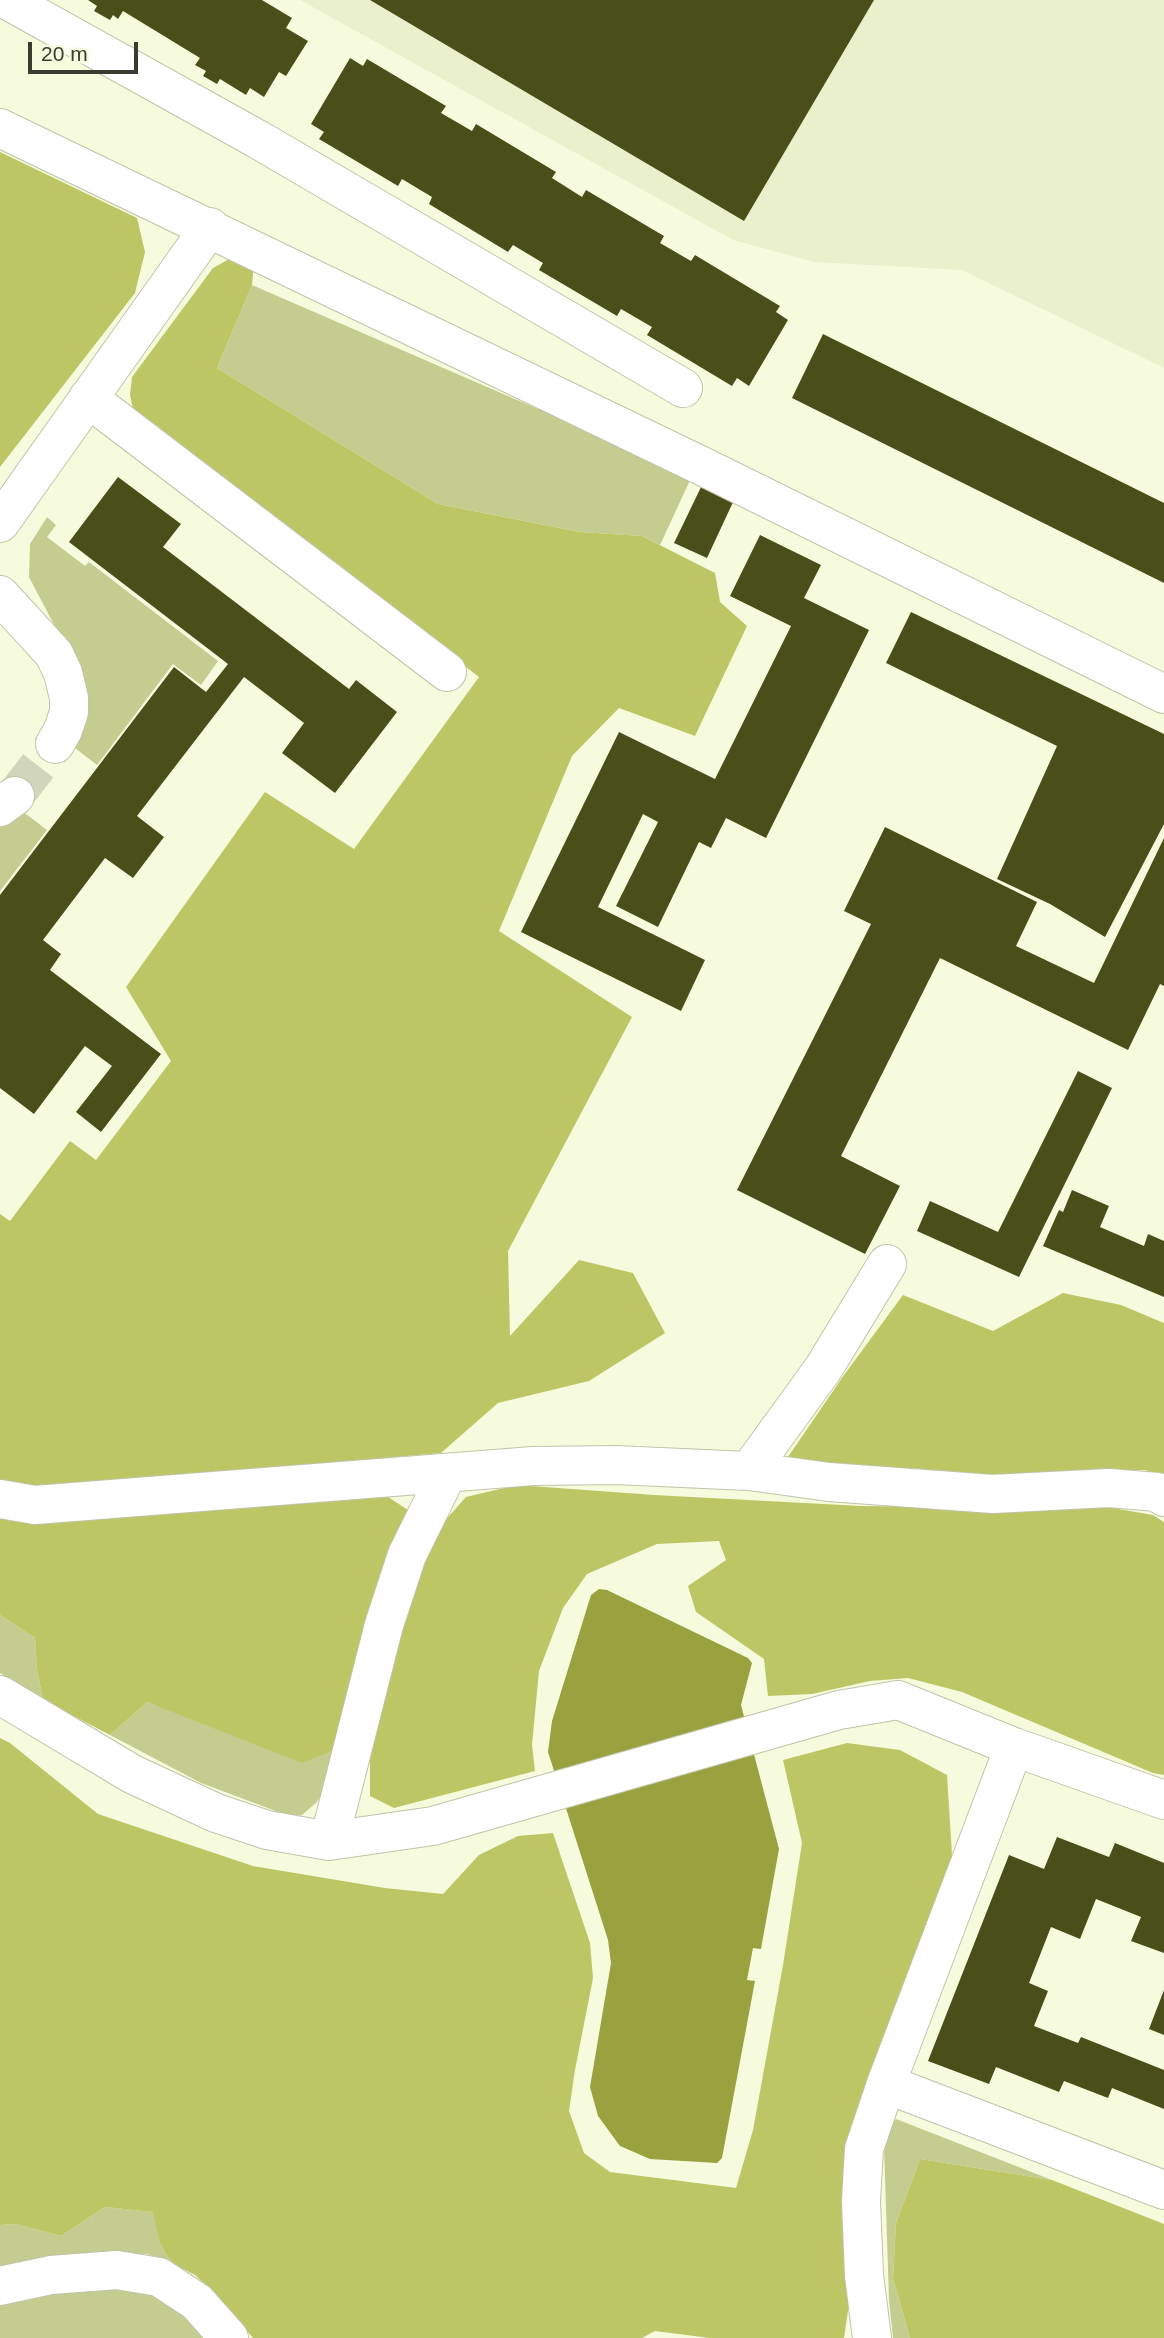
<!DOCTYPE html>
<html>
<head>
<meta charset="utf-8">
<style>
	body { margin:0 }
	#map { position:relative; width:1164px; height:2338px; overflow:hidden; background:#f7fbde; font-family:Arial,sans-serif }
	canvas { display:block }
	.scale { position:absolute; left:28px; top:42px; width:110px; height:32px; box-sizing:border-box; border:4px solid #3b3c31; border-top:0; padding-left:9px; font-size:21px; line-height:24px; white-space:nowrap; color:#3b3c31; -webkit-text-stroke:5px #f7fbde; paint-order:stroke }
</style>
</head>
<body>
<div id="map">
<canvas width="1164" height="2338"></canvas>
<div class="scale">20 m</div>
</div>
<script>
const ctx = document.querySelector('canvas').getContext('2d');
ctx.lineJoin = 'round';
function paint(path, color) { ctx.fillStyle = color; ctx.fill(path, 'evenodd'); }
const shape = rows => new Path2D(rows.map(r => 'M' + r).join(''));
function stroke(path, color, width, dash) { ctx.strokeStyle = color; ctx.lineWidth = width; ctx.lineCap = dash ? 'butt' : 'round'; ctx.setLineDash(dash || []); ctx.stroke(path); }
paint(shape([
	[300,0,1164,0,1164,368,962,270,814,262,733,240]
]), '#eaefcc');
paint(shape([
	[252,285,538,409,546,404,692,476,660,545,642,536,580,532,438,504,217,368],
	[47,517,56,525,47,537,85,566,89,562,218,661,201,685,173,664,97,765,75,748,87,721,89,702,85,684,29,577,30,544],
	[22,811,47,830,0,891,0,824],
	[0,1615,35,1638,37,1669,43,1700,0,1673],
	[147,1702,167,1709,339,1748,327,1786,316,1803,302,1815,289,1816,201,1783,110,1735],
	[896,2119,1052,2180,920,2159,896,2223,893,2278,910,2338,893,2338,889,2300,884,2147,888,2129],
	[105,2207,154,2212,160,2244,172,2263,147,2254,107,2254,0,2266,0,2225,16,2224,61,2236],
	[130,2285,167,2299,207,2338,0,2338,0,2297]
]), '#c5cc8f');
paint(shape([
	[0,152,137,218,145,252,135,293,0,467],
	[233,257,254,264,252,285,217,368,438,504,580,532,642,536,715,573,720,602,747,626,695,736,619,708,572,756,499,931,632,1017,508,1251,510,1336,579,1260,633,1273,665,1333,589,1381,498,1403,441,1453,34,1489,0,1485,0,1214,10,1221,70,1141,96,1160,171,1061,126,987,265,792,354,849,479,677,134,414,130,395,132,377,213,268],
	[1063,1293,1121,1305,1164,1323,1164,1477,1145,1470,1101,1470,982,1482,826,1466,788,1457,844,1375,903,1295,993,1331],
	[517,1485,654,1495,861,1506,1025,1508,1083,1503,1153,1515,1164,1522,1164,1775,1153,1773,962,1692,908,1678,870,1681,812,1694,768,1696,764,1659,696,1612,688,1586,726,1560,719,1541,657,1544,587,1574,563,1608,539,1671,532,1745,535,1771,394,1808,370,1796,370,1746,403,1623,433,1534,466,1497],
	[382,1493,408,1510,339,1748,302,1763,147,1702,110,1735,43,1700,37,1669,35,1638,0,1615,0,1510],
	[0,1738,10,1743,98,1814,253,1866,385,1888,443,1894,479,1855,518,1836,553,1833,590,1943,593,1978,575,2070,569,2111,584,2153,610,2172,736,2188,753,2130,783,1965,802,1843,783,1760,847,1743,900,1750,947,1775,952,1855,853,2276,844,2338,710,2338,655,2331,642,2338,253,2338,212,2291,195,2275,172,2263,160,2244,153,2212,105,2207,61,2236,16,2224,0,2225],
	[920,2159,1052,2180,1164,2224,1164,2338,910,2338,893,2278,896,2223]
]), '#bdc664');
paint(shape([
	[599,1589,607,1590,748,1658,752,1663,741,1705,779,1849,761,1949,753,1948,747,1980,755,1981,722,2158,717,2163,650,2159,620,2146,598,2116,590,2087,611,1963,608,1940,548,1752,552,1721,591,1595]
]), '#9aa23f');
paint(shape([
	[88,0,262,0,292,18,286,28,308,41,286,76,279,72,264,97,250,88,246,95,220,79,217,84,203,76,206,71,195,65,200,58,123,11,118,19,113,15,110,20,94,11,97,6],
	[370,0,874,0,744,221],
	[350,58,363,66,367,59,446,106,441,113,472,131,476,124,556,172,552,178,582,197,586,190,664,236,660,243,691,261,695,255,780,306,776,312,788,320,749,386,737,378,732,386,647,335,652,327,621,309,617,316,539,270,543,263,513,245,508,252,429,204,432,197,402,179,398,186,319,139,324,132,311,124],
	[823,334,1164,503,1164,583,792,398],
	[118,477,181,524,163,547,349,689,356,680,397,712,335,793,282,753,304,723,244,677,137,816,164,837,133,878,105,858,43,940,61,954,50,970,161,1054,101,1132,76,1112,112,1066,85,1046,34,1114,0,1088,0,895,174,667,206,692,228,664,69,542],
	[702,485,734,500,707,558,674,543],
	[760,535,821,565,804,598,869,630,766,838,726,818,711,848,699,842,658,927,616,906,658,822,643,814,598,907,705,960,681,1011,521,932,619,732,715,779,791,626,730,596],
	[911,612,1164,734,1164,824,1105,937,1050,904,997,879,1057,746,886,663],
	[885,827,1037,902,1016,946,1094,983,1164,838,1164,986,1160,984,1128,1050,940,958,841,1156,900,1186,865,1254,737,1190,871,924,844,911],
	[1078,1071,1112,1088,1019,1277,917,1231,930,1201,998,1232],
	[1072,1190,1109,1206,1100,1227,1144,1246,1148,1234,1164,1241,1164,1297,1043,1246,1059,1210,1063,1212],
	[1057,1837,1109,1857,1115,1843,1164,1863,1164,1953,1131,1941,1141,1917,1096,1899,1080,1939,1051,1927,1029,1983,1048,1991,1034,2026,1078,2043,1081,2037,1164,2070,1164,2109,1112,2088,1108,2098,1064,2081,1059,2092,996,2067,989,2084,928,2061,1009,1855,1044,1869],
	[1164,1990,1164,2035,1149,2029]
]), '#4a4e19');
stroke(shape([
	[15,796,55,744]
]), '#d1d5bb', 38, [38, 19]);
const minor = shape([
	[7,0,259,140,683,388],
	[0,128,704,467,1164,694],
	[88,398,447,672],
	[0,523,210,227],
	[0,595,54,654,63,673,69,698,69,712,63,730,55,744],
	[0,807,15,796],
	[749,1471,823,1369,887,1264],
	[0,1499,35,1505,533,1466,615,1465,749,1471,829,1482,993,1494,1109,1488,1157,1492,1164,1497],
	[0,1695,132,1774,216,1813,267,1830,329,1841,433,1826,839,1710,898,1700,1014,1747,1164,1800],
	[1014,1747,886,2084,1164,2190],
	[329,1841,384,1625,407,1555,447,1474],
	[0,2286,51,2275,117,2270,159,2277,197,2302,229,2338],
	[872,2338,864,2275,861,2201,864,2149,886,2084]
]);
stroke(minor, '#c0c4a8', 40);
stroke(minor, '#fff', 38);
</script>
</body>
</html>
